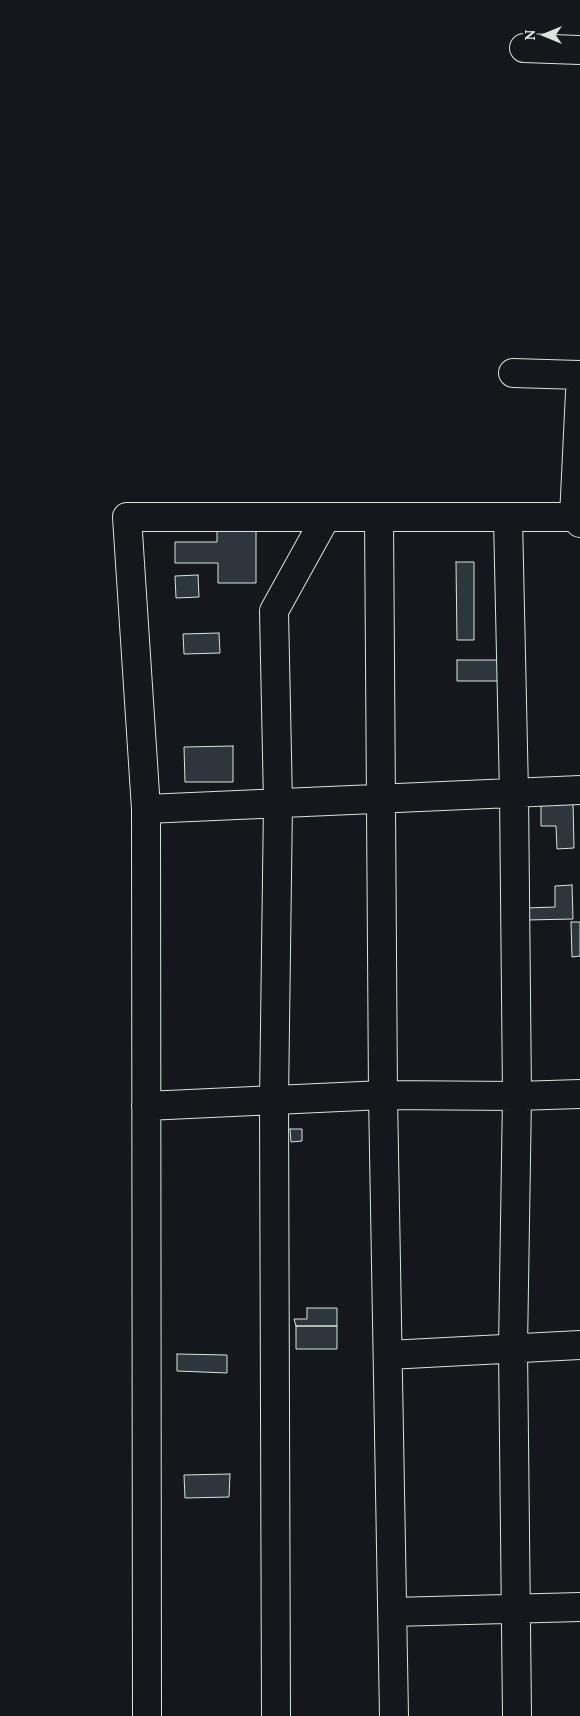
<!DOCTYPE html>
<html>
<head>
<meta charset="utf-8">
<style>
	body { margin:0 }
	#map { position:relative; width:580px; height:1716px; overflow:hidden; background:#14181c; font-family:Lora,serif }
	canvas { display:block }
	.north { position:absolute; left:520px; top:10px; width:50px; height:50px; -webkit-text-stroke:4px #14181c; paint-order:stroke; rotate:270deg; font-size:14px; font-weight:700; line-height:20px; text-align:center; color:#d8e6dc }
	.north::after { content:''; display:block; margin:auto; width:18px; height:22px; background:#d8e6dc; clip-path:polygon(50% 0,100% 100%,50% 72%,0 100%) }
</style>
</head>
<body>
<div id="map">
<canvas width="580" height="1716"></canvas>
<div class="north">N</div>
</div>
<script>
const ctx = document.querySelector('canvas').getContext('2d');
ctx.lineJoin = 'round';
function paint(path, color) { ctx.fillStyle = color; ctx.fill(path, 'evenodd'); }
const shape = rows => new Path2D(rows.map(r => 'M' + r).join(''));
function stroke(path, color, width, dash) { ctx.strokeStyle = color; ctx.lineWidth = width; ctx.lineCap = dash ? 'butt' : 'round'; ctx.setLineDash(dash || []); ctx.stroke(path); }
const building = shape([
	[217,524,256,524,256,583,218,583,218,563,175,563,175,542,217,542,217,524],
	[456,562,474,562,474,640,457,640,456,562],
	[198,575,199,597,176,598,175,576,198,575],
	[219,633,220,653,184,654,183,634,219,633],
	[457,660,502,660,502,681,457,681,457,660],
	[233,746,233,782,185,782,184,747,233,746],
	[573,802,574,848,557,849,556,826,541,826,541,803,573,802],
	[572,885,573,919,527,920,526,908,555,907,555,886,572,885],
	[571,922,580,922,580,956,572,957,571,922],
	[290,1129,302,1129,302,1141,291,1142,290,1129],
	[307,1308,337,1308,337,1326,296,1326,294,1319,307,1319,307,1308],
	[296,1326,337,1326,337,1349,296,1349,296,1326],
	[177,1354,227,1355,227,1373,177,1371,177,1354],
	[230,1474,229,1497,185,1498,184,1475,230,1474]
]);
paint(building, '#2c363c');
stroke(building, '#d8e6dc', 1);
const minor = shape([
	[524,48,580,50],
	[513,373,580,375],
	[580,392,574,517,580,523],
	[379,517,383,1095,394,1716],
	[508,518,514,793,517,1096,513,1348,517,1716],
	[146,809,580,790],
	[146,1106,383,1095,517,1096,580,1094],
	[388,1355,580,1345],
	[393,1612,580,1607],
	[147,1716,146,809,127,517,574,517],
	[276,1716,274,1100,278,803,274,611,326,517]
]);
stroke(minor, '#d8e6dc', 30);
stroke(minor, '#14181c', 28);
</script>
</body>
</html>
